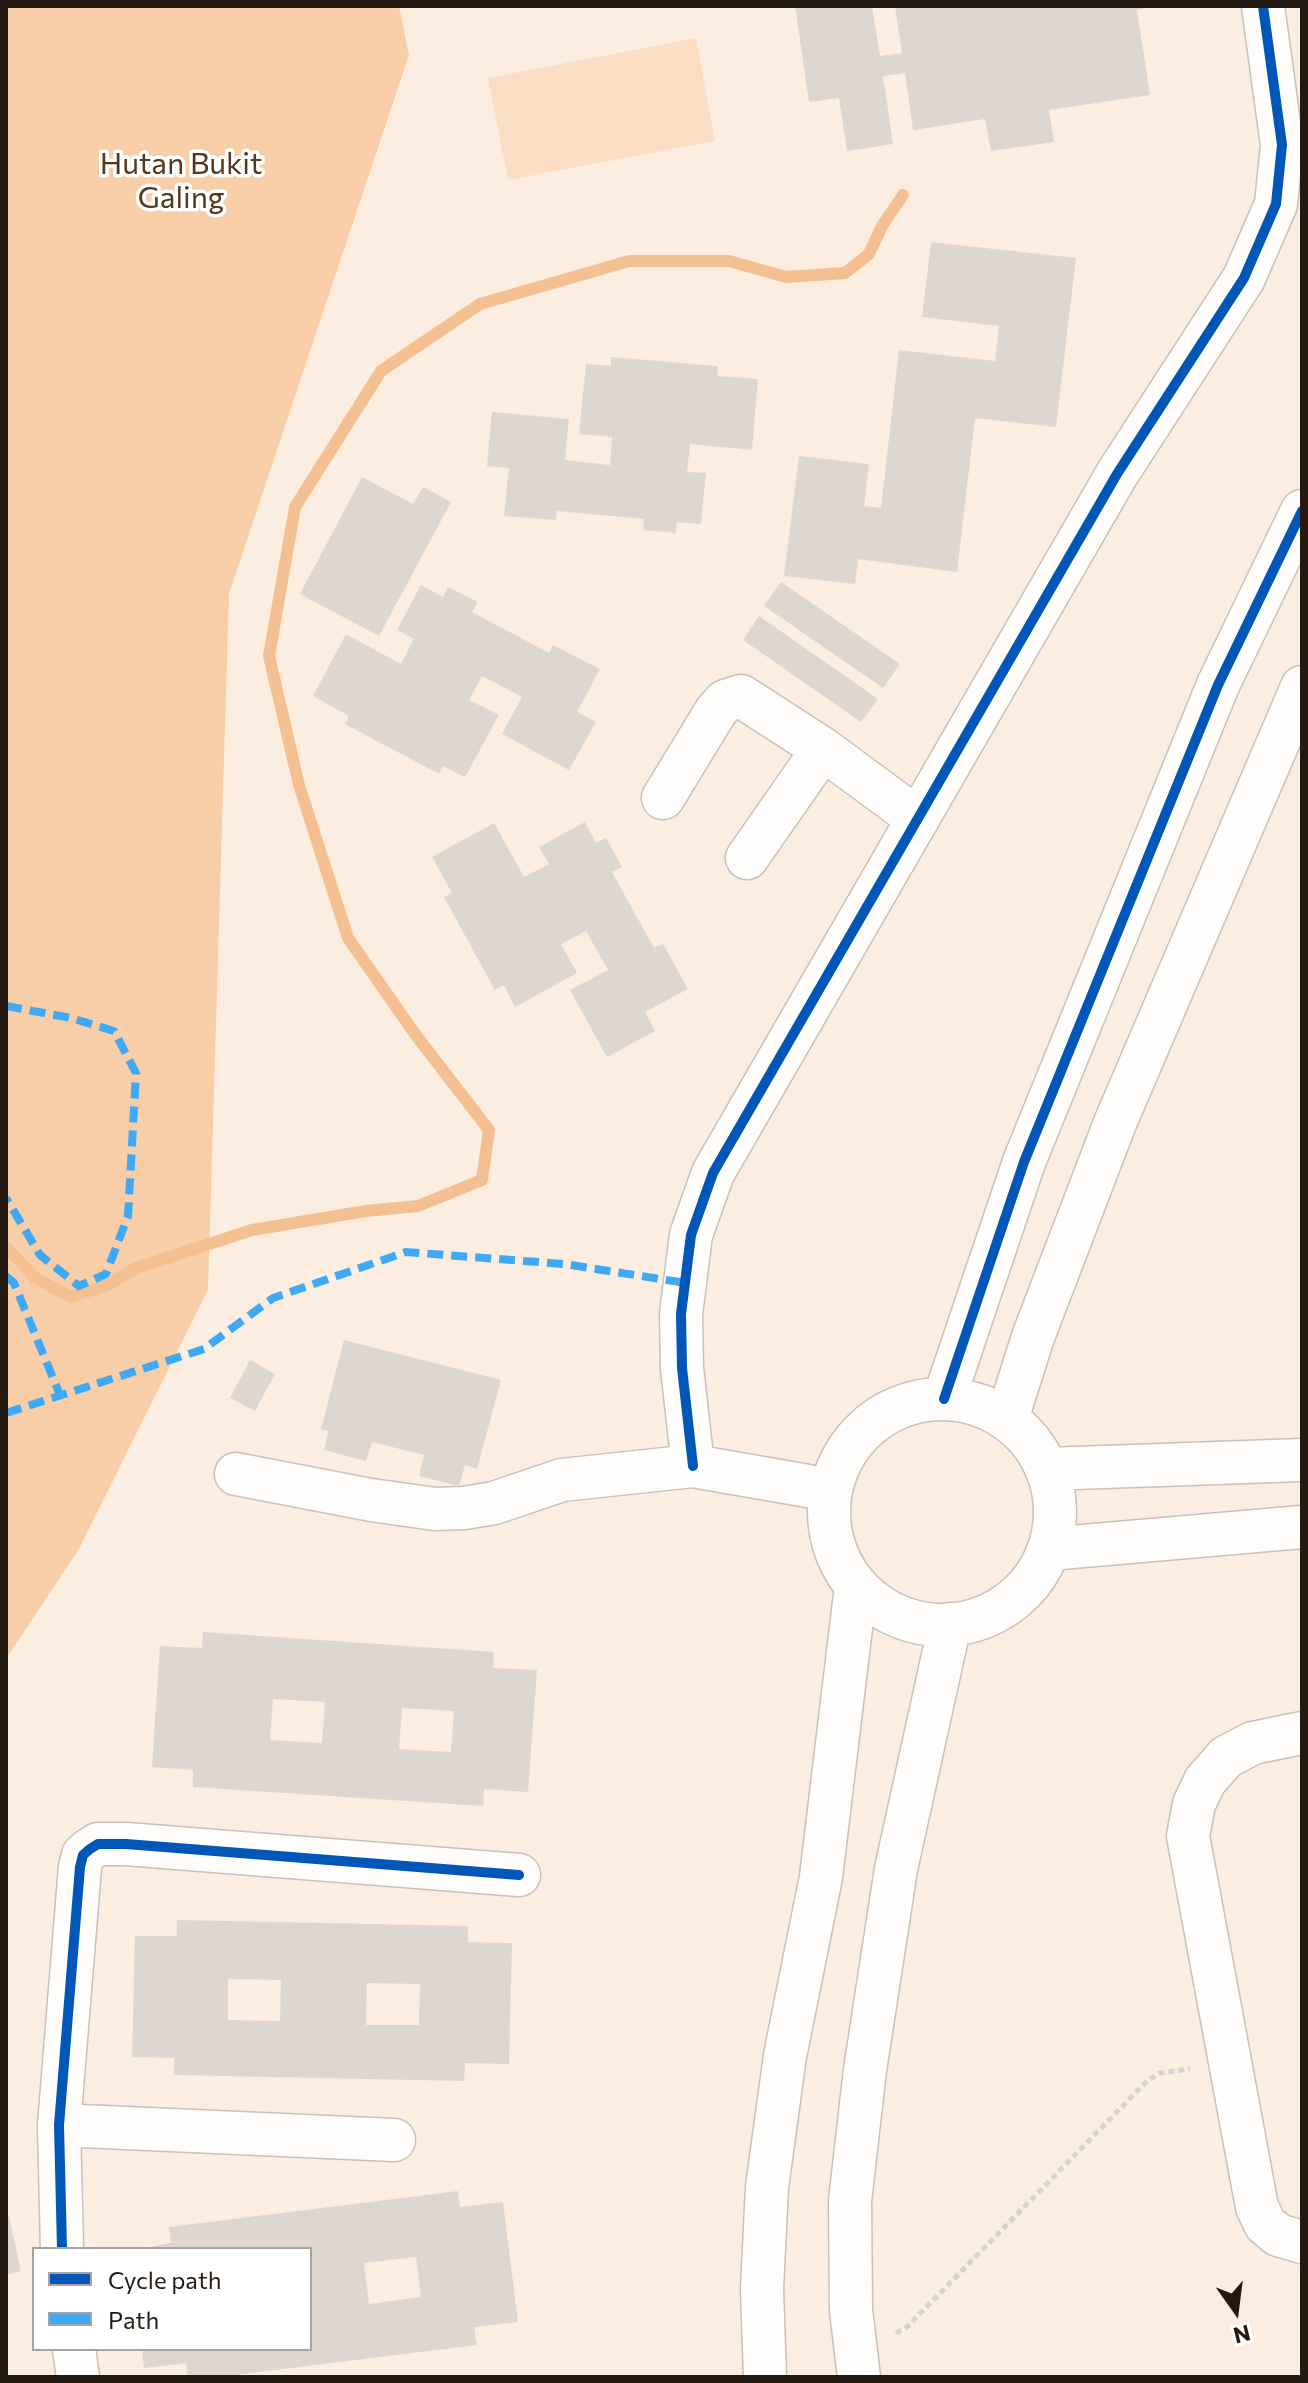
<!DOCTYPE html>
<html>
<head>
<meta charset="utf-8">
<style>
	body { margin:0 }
	#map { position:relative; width:1308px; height:2383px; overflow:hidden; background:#faf4ee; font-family:Commissioner,sans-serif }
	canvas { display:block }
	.frame { position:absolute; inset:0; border:8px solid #231911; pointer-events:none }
	.legend { position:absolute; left:32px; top:2247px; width:280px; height:104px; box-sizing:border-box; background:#fff; border:2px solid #a7a3a0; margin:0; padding:10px 14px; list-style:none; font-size:24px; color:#231911 }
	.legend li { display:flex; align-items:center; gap:16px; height:40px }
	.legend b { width:40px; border:2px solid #a7a3a0 }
	.north { position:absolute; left:1196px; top:2271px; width:80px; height:80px; -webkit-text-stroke:6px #fff; paint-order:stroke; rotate:166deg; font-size:22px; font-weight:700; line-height:32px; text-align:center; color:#231911 }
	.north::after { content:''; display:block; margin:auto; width:28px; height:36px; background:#231911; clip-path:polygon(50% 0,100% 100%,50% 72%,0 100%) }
</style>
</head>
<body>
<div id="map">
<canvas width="1308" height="2383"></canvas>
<div class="frame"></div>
<ul class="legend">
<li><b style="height:10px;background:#0057b8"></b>Cycle path</li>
<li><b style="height:10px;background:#3fa9f5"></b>Path</li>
</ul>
<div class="north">N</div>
</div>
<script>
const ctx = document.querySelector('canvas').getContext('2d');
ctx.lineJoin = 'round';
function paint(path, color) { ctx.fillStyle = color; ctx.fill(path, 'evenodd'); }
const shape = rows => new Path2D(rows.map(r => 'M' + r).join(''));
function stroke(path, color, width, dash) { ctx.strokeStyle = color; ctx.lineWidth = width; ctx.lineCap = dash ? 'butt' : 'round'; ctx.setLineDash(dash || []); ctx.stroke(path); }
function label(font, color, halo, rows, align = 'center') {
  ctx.font = font + ' Commissioner,sans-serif'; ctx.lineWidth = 7; ctx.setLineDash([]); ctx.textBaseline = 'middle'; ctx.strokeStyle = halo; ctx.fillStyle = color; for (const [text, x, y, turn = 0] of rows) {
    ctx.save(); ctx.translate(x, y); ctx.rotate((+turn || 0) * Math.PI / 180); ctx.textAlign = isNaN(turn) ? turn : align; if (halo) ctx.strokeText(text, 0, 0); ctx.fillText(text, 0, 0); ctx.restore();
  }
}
paint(shape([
	[399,6,1302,6,1302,2377,6,2377,6,1659,79,1549,208,1290,229,594,409,55],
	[34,2249,310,2249,310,2349,34,2349]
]), '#fbede0');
paint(shape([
	[696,38,715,141,508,180,488,78]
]), '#fbddc3');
paint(shape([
	[6,6,399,6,409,55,229,594,208,1290,79,1549,6,1659]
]), '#f8cea8');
stroke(shape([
	[6,1247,34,1277,70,1297,108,1285,136,1268,252,1230,366,1211,418,1206,482,1180,489,1130,415,1034,348,938,299,785,269,656,295,507,381,371,480,304,629,261,729,261,786,277,845,273,869,254,882,226,903,195]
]), '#f4c092', 12);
paint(shape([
	[795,6,872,6,880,56,902,53,895,6,1153,6,1137,10,1150,95,1049,110,1054,142,991,151,985,119,913,130,905,73,883,76,893,144,847,151,839,98,809,102],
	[931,242,1076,258,1056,427,975,418,957,572,858,559,855,584,784,576,799,456,869,464,864,506,881,508,899,350,995,361,999,326,922,317],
	[611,357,718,366,717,376,758,379,752,450,690,444,687,472,706,473,701,524,677,522,676,533,643,530,644,519,557,511,556,520,504,516,509,468,487,466,492,412,569,419,565,460,610,465,612,437,579,434,586,364,611,366],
	[362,477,413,504,423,487,451,502,379,636,300,594],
	[781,582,900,664,883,688,764,606],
	[421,585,443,597,448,587,478,602,472,612,549,653,553,645,600,669,577,712,596,722,569,770,502,734,522,697,482,676,469,700,499,715,465,777,443,766,439,774,345,724,349,716,313,696,346,634,401,664,414,639,397,630],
	[759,616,878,699,861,722,743,640],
	[585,822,596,843,606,838,622,867,612,872,654,948,663,944,688,989,645,1012,655,1031,607,1057,570,990,608,970,586,931,561,944,577,973,515,1007,504,985,495,990,444,897,452,893,432,857,494,823,524,877,549,864,539,847],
	[344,1340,501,1380,477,1469,465,1465,459,1486,419,1476,424,1455,372,1442,366,1461,324,1450,328,1431,321,1429],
	[250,1360,275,1374,255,1411,230,1398],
	[203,1632,494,1652,493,1668,537,1670,528,1792,484,1789,483,1806,193,1787,193,1770,152,1767,160,1646,202,1648],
	[273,1699,325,1702,322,1743,270,1740],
	[402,1708,454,1711,451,1752,399,1749],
	[177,1920,468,1926,468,1942,512,1943,509,2064,465,2063,464,2081,174,2075,174,2058,132,2057,135,1936,177,1936],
	[228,1979,281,1980,280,2021,228,2020],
	[367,1983,420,1984,419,2025,366,2025],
	[458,2191,460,2207,503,2202,518,2322,474,2327,477,2345,218,2377,187,2377,186,2363,144,2368,142,2349,310,2349,310,2249,137,2249,171,2243,169,2227],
	[416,2257,421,2297,369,2304,364,2263],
	[6,2204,21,2271,6,2275]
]), '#ded7d0');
const minor = shape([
	[663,798,716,711,725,701,741,696,823,749,918,819],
	[747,858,823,749],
	[944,1399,1024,1162,1218,685,1302,511],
	'829 1512a113 113 0 1 1 226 0a113 113 0 1 1-226 0Z',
	[1007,1419,1033,1337,1115,1123,1302,687],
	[693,1466,682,1368,681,1314,691,1235,713,1173,1117,474,1244,278,1276,204,1282,145,1263,6],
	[1047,1469,1302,1460],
	[236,1474,371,1500,435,1509,464,1508,494,1503,562,1480,693,1466,831,1490],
	[1049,1549,1302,1527],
	[1302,1733,1253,1743,1226,1757,1205,1781,1194,1804,1188,1836,1257,2207,1265,2224,1278,2235,1302,2242],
	[59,2125,394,2140],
	[62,2249,59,2125,80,1867,83,1855,90,1849,98,1844,126,1844,519,1875],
	[74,2349,78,2377],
	[765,2377,762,2289,767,2187,785,2056,821,1877,856,1586],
	[859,2377,851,2310,850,2201,865,2070,896,1869,950,1624]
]);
stroke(minor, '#c8c1ba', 45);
stroke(shape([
	[896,2333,907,2327,1148,2080,1160,2073,1190,2069]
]), '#d5d3d1', 5, [6, 4]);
stroke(minor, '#fefdfc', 42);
stroke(shape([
	[6,1006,71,1018,114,1031,136,1073,128,1216,106,1274,79,1286,40,1255,6,1198],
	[6,1276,14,1283,60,1395],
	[6,1413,204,1349,273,1298,406,1252,564,1264,686,1283]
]), '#3fa9f5', 8, [16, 8]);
stroke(shape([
	[944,1399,1024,1162,1218,685,1302,511],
	[693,1466,682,1368,681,1314,691,1235,713,1173,1117,474,1244,278,1276,204,1282,145,1263,6],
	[62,2249,59,2125,80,1867,83,1855,90,1849,98,1844,126,1844,519,1875]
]), '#0057b8', 10);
label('30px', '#54371c', '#fff', [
	["Hutan Bukit",181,164],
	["Galing",181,198]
]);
</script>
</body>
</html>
